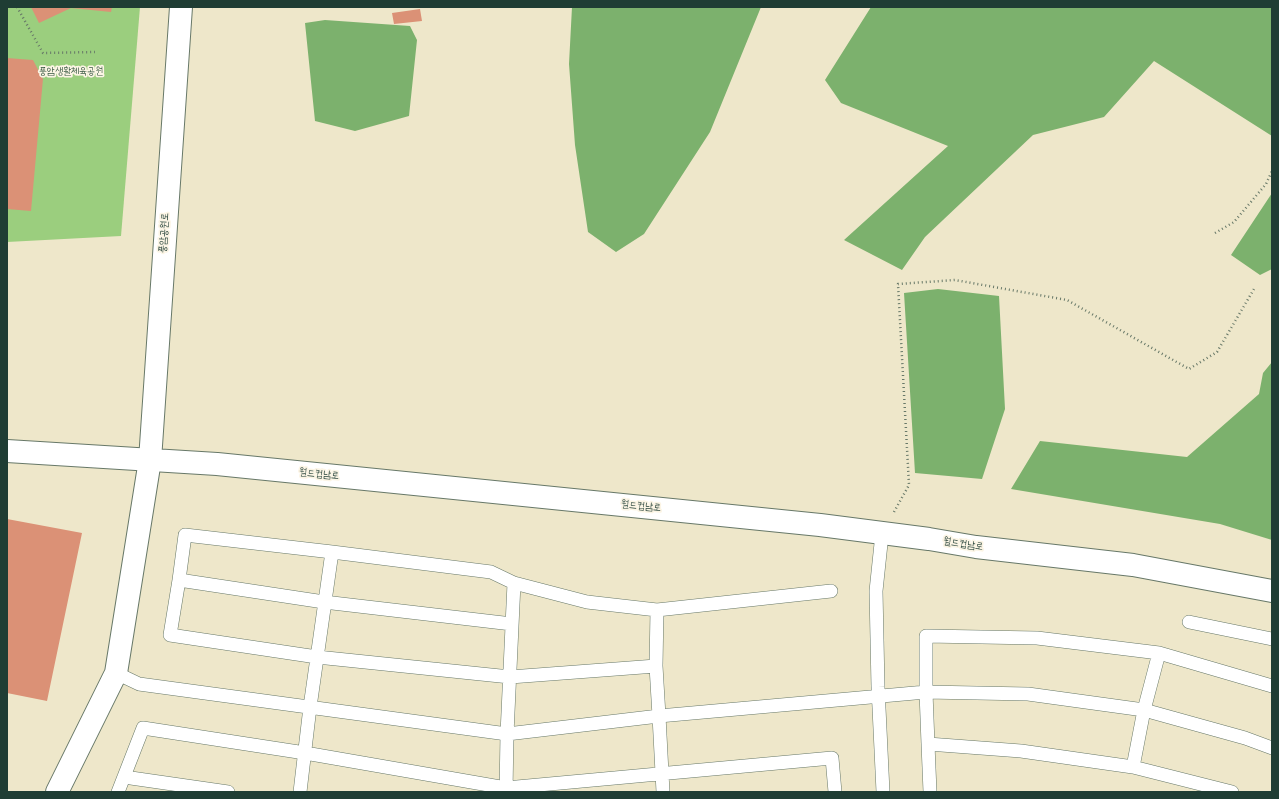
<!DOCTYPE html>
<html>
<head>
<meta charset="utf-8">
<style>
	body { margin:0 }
	#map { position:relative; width:1279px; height:799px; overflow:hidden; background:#eee7ca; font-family:Kalam,sans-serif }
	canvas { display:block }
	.frame { position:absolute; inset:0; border:8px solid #1f3d34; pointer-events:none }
</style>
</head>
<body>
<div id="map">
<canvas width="1279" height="799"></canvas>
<div class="frame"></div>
</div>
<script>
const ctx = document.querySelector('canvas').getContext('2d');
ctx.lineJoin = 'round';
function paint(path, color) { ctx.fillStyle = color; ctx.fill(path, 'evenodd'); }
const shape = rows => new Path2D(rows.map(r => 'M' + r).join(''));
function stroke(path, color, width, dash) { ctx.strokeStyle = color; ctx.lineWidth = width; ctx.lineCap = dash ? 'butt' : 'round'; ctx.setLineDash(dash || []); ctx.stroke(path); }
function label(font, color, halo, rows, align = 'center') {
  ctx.font = font + ' Kalam,"Poor Story",sans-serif'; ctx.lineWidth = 3.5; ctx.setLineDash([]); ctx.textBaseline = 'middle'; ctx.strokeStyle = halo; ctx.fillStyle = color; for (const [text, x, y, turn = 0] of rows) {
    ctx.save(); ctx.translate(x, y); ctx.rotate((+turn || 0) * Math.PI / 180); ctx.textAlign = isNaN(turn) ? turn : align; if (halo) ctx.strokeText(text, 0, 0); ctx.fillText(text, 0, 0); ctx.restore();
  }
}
paint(shape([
	[7,7,140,7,121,236,7,242]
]), '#9bce7e');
paint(shape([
	[572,7,761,7,710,132,644,234,616,252,588,232,575,145,569,64],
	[871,7,1272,7,1272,136,1154,61,1104,117,1033,135,925,237,902,270,844,240,948,146,841,103,825,80],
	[325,20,410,26,417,40,409,116,355,131,315,121,305,23],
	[1272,193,1272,269,1260,275,1231,255],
	[938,289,999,296,1005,409,982,479,915,473,904,293],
	[1272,362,1272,540,1220,524,1011,489,1040,441,1187,457,1259,394,1263,373]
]), '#7cb16d');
paint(shape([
	[31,7,112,7,111,12,71,8,39,23],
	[420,9,422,21,394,24,392,13],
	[7,58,33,60,43,79,31,211,7,209],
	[7,519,82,533,47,701,7,693]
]), '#db9176');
const service = shape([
	[882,534,876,591,878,687,883,792],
	[179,580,185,535,332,552],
	[657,610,656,666,659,716,663,792],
	[1189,622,1272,639],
	[512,624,324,602,179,580,170,635,317,657,510,677,656,666],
	[116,673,139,684,507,734,659,716,926,692,928,744],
	[1272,686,1159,653,1037,638,926,636,926,692,1028,694,1144,710,1245,738,1272,748],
	[1133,767,1144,710,1159,653],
	[124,777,228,792],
	[118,792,143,728,305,753,506,788,832,758,835,792],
	[300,792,310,707,332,552,491,572,514,583,587,602,657,610,831,591],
	[506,792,507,734,514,583],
	[930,792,928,744,1021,751,1133,767,1232,792]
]);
const minor = shape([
	[57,792,116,673,150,460]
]);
const tertiary = shape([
	[7,451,217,464,820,525,929,539,976,547,1133,565,1272,591],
	[150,460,181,7]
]);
stroke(service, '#677868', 14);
stroke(minor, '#677868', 24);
stroke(tertiary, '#677868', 24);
stroke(shape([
	[17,7,43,53,95,52],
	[1215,233,1234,222,1266,184,1272,171],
	[894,512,909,485,898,284,955,280,1067,300,1189,369,1217,352,1254,289]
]), '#677868', 2.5, [1, 3]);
stroke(service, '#fff', 13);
stroke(minor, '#fff', 22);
stroke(tertiary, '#fff', 22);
label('10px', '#385a43', '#fcf5e5', [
	["풍암생활체육공원",71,72]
]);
label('10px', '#1f3d34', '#fcf5e5', [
	["풍암공원로",165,233,-86],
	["월드컵남로",319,475,6],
	["월드컵남로",641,507,6],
	["월드컵남로",963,545,9]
]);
</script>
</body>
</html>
